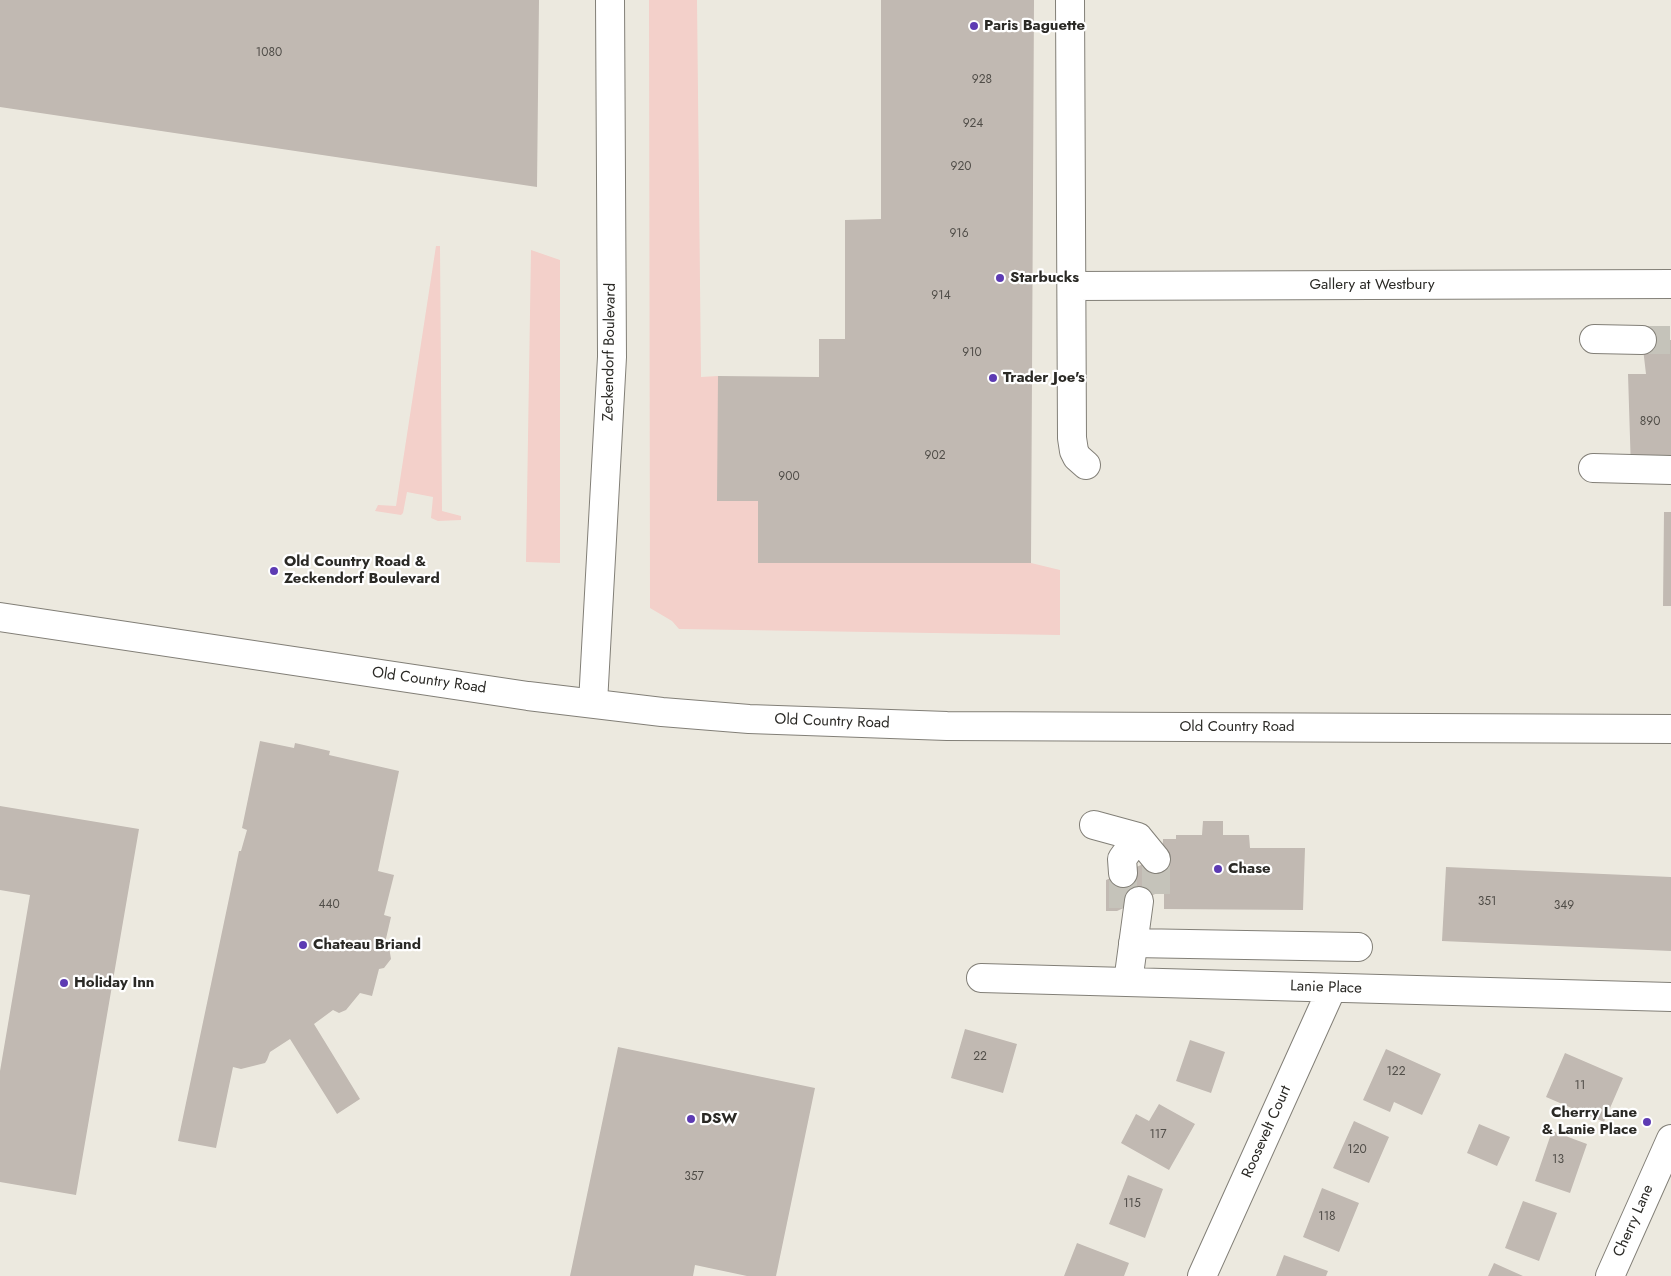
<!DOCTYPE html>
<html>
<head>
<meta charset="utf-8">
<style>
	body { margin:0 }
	canvas { display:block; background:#ece9df }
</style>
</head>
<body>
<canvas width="1671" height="1276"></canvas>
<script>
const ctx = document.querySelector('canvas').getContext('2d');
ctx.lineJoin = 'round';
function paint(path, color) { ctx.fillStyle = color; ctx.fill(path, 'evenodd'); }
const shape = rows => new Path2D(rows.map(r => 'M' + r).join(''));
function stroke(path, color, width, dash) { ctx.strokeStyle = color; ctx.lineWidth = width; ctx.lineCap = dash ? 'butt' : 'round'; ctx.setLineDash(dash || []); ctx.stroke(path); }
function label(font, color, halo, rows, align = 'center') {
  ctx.font = font + ' Jost,sans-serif'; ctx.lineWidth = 4.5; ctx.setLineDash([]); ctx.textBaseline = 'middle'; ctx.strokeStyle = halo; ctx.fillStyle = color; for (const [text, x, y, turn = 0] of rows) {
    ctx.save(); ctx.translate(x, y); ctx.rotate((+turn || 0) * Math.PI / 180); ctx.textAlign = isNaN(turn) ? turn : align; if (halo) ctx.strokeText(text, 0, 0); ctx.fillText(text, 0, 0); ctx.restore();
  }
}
paint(shape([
	[649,0,697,0,701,377,718,376,718,501,758,501,762,563,1031,563,1060,570,1060,635,679,629,672,621,650,608],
	[436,246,440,246,442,511,461,516,461,520,438,521,431,518,433,497,407,492,403,513,401,515,375,511,378,505,396,506],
	[531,250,560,260,560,563,526,562]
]), '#f3d0ca');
paint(shape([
	[0,0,539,0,537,187,0,107],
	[881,0,1034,0,1031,563,758,563,758,501,717,501,718,376,819,377,819,339,845,339,845,220,881,219],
	[1642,340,1671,340,1671,470,1631,470,1628,374,1646,374],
	[1664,512,1671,512,1671,606,1663,606],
	[260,741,294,748,295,743,330,751,329,755,399,771,378,871,394,875,384,915,391,917,385,943,389,947,391,959,384,968,379,969,372,996,360,993,346,1010,339,1013,333,1010,314,1024,360,1099,337,1114,290,1039,270,1052,267,1060,265,1063,241,1069,233,1067,216,1148,178,1141,239,851,241,851,247,830,242,828],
	[0,806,139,829,76,1195,0,1182,0,1071,30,895,0,890],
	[1203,821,1223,821,1223,835,1249,835,1250,848,1305,848,1303,910,1164,909,1164,890,1117,911,1106,911,1106,880,1162,856,1163,839,1176,839,1176,835,1202,835],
	[1446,867,1671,877,1671,951,1442,941],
	[965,1029,1017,1044,1003,1093,951,1078],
	[1190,1040,1225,1052,1211,1093,1176,1081],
	[618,1047,815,1088,776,1276,747,1276,695,1265,693,1276,570,1276],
	[1386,1049,1441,1074,1422,1115,1394,1102,1390,1112,1363,1100],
	[1565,1053,1623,1078,1604,1122,1546,1097],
	[1159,1104,1195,1124,1169,1170,1121,1143,1136,1114,1149,1121],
	[1354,1121,1389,1137,1369,1183,1333,1168],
	[1479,1124,1510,1137,1497,1166,1467,1153],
	[1552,1131,1587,1144,1570,1193,1535,1181],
	[1128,1175,1163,1189,1145,1238,1109,1224],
	[1322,1188,1359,1203,1339,1252,1303,1237],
	[1523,1201,1557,1213,1539,1261,1505,1248],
	[1077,1243,1129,1263,1124,1276,1064,1276],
	[1284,1255,1328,1271,1326,1276,1276,1276],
	[1494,1263,1523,1276,1488,1276]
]), '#c1b9b2');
stroke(shape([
	[1642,340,1671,340],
	[1156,894,1156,859],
	[1123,908,1123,873]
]), '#c5c3ba', 28, [28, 14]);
const minor = shape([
	[1070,0,1072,438,1074,451,1077,457,1086,465],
	[1072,286,1671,284],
	[1594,339,1642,340],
	[1593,468,1671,470],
	[593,703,612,357,610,0],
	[1094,825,1138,837,1156,859],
	[1123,873,1122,859,1138,837],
	[1133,943,1358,947],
	[981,978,1671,997],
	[1128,982,1139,901],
	[1202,1276,1332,988],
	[1610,1276,1671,1139]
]);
const major = shape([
	[0,617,528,696,662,712,749,719,947,726,1671,729]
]);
stroke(minor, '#827f77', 30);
stroke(major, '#827f77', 30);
stroke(minor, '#fff', 28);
stroke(major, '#fff', 28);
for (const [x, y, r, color] of [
	[974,26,5,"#5d3bb3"],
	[1000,278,5,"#5d3bb3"],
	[993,378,5,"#5d3bb3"],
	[274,571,5,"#5d3bb3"],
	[1218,869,5,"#5d3bb3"],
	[303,945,5,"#5d3bb3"],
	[64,983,5,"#5d3bb3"],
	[691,1119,5,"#5d3bb3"],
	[1647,1122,5,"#5d3bb3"]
]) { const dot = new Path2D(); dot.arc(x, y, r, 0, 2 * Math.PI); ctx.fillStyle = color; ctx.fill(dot); stroke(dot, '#fff', 2); }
label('12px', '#504d48', null, [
	["1080",269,53],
	["928",982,80],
	["924",973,124],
	["920",961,167],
	["916",959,234],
	["914",941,296],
	["910",972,353],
	["890",1650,422],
	["902",935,456],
	["900",789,477],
	["351",1487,902],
	["440",329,905],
	["349",1564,906],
	["22",980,1057],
	["122",1396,1072],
	["11",1580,1086],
	["117",1158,1135],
	["120",1357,1150],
	["13",1558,1160],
	["357",694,1177],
	["115",1132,1204],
	["118",1327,1217]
]);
label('bold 15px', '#2a2925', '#fff', [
	["Paris Baguette",984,26],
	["Starbucks",1010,278],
	["Trader Joe's",1003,378],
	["Old Country Road &",284,562],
	["Zeckendorf Boulevard",284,579],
	["Chase",1228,869],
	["Chateau Briand",313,945],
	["Holiday Inn",74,983],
	["Cherry Lane",1637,1113,"right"],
	["& Lanie Place",1637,1130,"right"],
	["DSW",701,1119]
], 'left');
label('15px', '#2a2925', '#fff', [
	["Gallery at Westbury",1372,285],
	["Zeckendorf Boulevard",610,352,-89],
	["Old Country Road",429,681,8],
	["Old Country Road",832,722,2],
	["Old Country Road",1237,727],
	["Lanie Place",1326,988,2],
	["Roosevelt Court",1267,1132,-66],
	["Cherry Lane",1634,1221,-66]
]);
</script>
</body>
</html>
